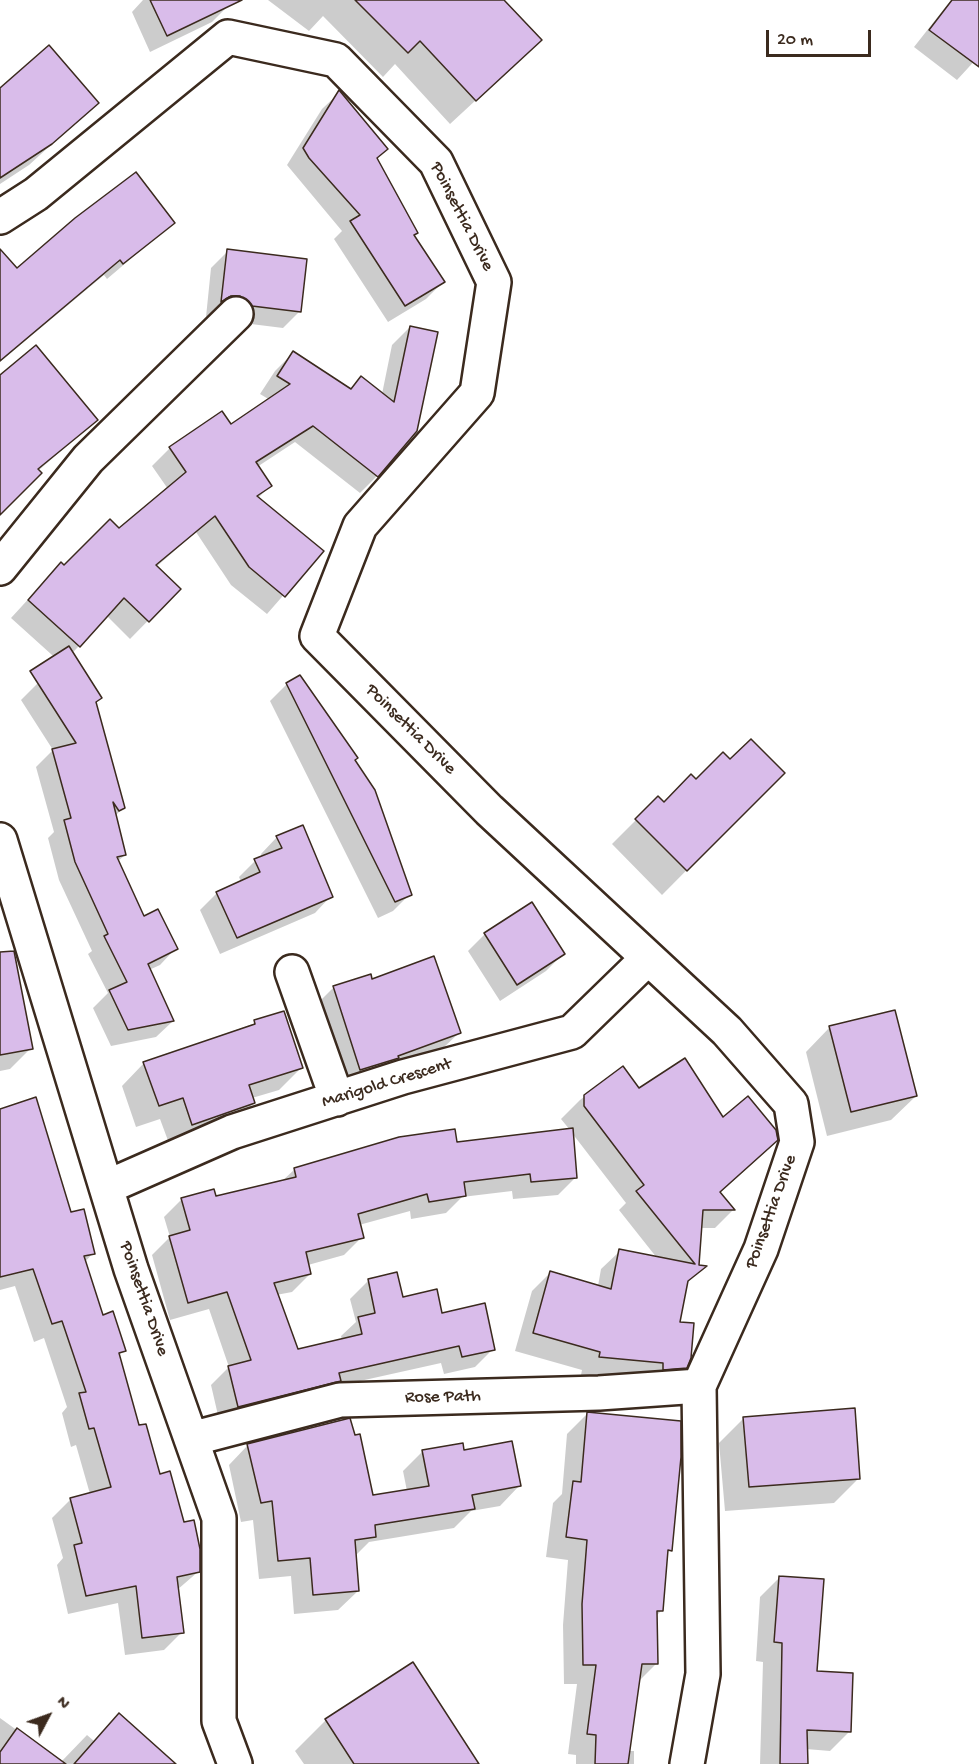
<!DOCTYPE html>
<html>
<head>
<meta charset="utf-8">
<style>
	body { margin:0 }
	#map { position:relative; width:979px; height:1764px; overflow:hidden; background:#fff; font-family:"Gochi Hand",sans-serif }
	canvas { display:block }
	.north { position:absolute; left:18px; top:1686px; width:60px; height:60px; -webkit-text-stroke:4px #fff; paint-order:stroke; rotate:49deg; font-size:16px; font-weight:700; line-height:24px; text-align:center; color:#3b2a1e }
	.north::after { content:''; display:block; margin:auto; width:21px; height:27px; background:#3b2a1e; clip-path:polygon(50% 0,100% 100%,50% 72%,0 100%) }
	.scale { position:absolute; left:766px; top:30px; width:105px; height:27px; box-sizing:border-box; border:3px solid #3b2a1e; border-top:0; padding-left:8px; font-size:18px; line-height:21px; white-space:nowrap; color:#3b2a1e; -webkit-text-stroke:4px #fff; paint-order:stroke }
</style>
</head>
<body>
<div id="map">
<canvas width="979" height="1764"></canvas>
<div class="north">N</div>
<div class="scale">20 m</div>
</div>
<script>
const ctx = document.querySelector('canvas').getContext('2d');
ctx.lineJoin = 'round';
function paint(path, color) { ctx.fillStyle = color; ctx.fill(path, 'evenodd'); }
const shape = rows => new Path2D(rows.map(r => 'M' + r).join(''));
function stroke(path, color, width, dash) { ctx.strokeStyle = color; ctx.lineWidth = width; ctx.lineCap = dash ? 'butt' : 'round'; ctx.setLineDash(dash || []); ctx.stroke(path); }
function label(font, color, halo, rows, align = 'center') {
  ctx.font = font + ' "Gochi Hand",sans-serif'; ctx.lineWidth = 4.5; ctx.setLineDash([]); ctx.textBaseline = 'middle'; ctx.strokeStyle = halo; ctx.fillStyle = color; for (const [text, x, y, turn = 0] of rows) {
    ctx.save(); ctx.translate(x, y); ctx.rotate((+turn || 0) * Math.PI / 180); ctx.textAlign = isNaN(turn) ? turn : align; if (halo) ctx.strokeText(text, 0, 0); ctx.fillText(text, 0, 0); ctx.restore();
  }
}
paint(shape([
	[143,0,226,0,229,5,212,22,150,52,132,12],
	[268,0,502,0,515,64,450,124,395,64,383,77,323,16,309,31],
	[951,0,973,0,979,5,979,56,957,80,914,47],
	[0,90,97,103,29,165,0,184],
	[339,93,416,233,413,236,443,282,426,299,388,322,334,239,342,231,287,165,322,109],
	[173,223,107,279,104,275,0,362,0,266,17,270],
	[228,251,299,312,283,328,235,322,223,312,213,312,206,317,211,268],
	[410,327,437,333,377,476,360,493,295,442,257,467,270,486,258,498,322,551,267,614,231,585,196,532,156,567,179,589,130,639,107,616,62,664,11,618,44,582,119,530,168,489,152,466,170,448,231,426,270,400,260,394,275,371,293,353,350,390,361,378,382,394,392,345],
	[0,377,96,420,38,471,0,513],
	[299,677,354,760,410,894,393,911,378,918,270,701,287,684],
	[38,683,95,703,124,807,115,816,125,855,117,862,143,919,176,948,160,965,149,970,173,1021,156,1037,111,1046,93,1008,108,993,88,954,92,951,59,880,48,838,54,832,36,767,53,750,21,700],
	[730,761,783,773,662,895,612,844,658,798,663,804],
	[277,837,331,896,315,913,220,954,200,910,217,893,241,882,239,877,255,861,262,858,261,854],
	[531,904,563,954,546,971,500,1001,468,951,485,934],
	[0,954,31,1048,10,1069,0,1071],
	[372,980,459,1033,442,1049,344,1086,317,1004,334,987],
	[283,1013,301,1068,279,1090,252,1098,254,1103,231,1125,170,1146,160,1119,136,1127,122,1086,144,1063],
	[830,1027,916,1096,891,1120,827,1136,806,1052],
	[622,1068,639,1090,723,1119,775,1130,775,1143,720,1193,733,1210,715,1228,700,1228,697,1266,704,1267,685,1285,678,1323,685,1367,666,1386,645,1381,581,1375,582,1370,515,1351,532,1291,551,1272,598,1286,601,1269,620,1251,657,1258,619,1210,626,1203,572,1133,576,1177,558,1195,513,1199,512,1191,462,1197,446,1213,411,1219,410,1211,359,1225,362,1237,344,1255,308,1265,310,1274,292,1292,276,1295,297,1351,342,1341,341,1336,356,1322,350,1299,368,1281,396,1274,402,1299,441,1314,493,1349,475,1367,444,1374,441,1363,333,1387,220,1424,211,1385,229,1367,209,1309,170,1320,152,1255,170,1237,164,1217,182,1199,215,1198,281,1182,295,1169,456,1144,570,1130,561,1119,580,1100],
	[0,1110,70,1214,93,1253,84,1263,102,1316,124,1350,118,1356,138,1427,199,1571,177,1590,182,1632,164,1650,125,1655,118,1603,68,1614,57,1565,63,1558,52,1518,71,1499,90,1494,76,1445,71,1447,62,1413,67,1407,44,1338,34,1342,15,1286,0,1290],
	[587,1414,670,1550,666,1554,662,1610,656,1616,657,1663,638,1682,628,1751,634,1751,634,1764,576,1764,576,1755,568,1754,577,1684,564,1684,563,1625,568,1560,546,1557,553,1503,562,1494,567,1434],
	[744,1418,859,1478,834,1503,725,1511,719,1443],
	[248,1445,372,1496,407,1491,403,1471,423,1451,463,1451,519,1486,500,1506,471,1511,454,1528,369,1542,355,1556,358,1591,338,1610,294,1614,291,1576,259,1579,253,1520,241,1522,229,1465],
	[779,1578,816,1672,849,1732,830,1751,806,1749,807,1764,760,1764,763,1662,756,1661,760,1597],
	[119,1716,160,1764,0,1764,0,1718,61,1762,87,1735,94,1741],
	[326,1720,477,1764,304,1764,295,1751]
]), '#0003');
const building = shape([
	[150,0,242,0,167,36,150,0],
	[355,0,504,0,542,40,476,101,420,41,408,53,355,0],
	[952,0,979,0,979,67,929,30,952,0],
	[49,45,99,103,52,144,0,178,0,88,49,45],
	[339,90,388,149,377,158,418,233,414,235,445,282,405,306,350,221,360,215,309,158,303,148,339,90],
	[136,172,175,223,123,264,120,260,0,361,0,249,17,268,75,218,136,172],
	[227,249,307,259,301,312,252,306,240,296,231,296,221,302,227,249],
	[410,326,438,332,417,431,378,477,313,426,256,462,272,486,257,496,324,551,285,597,249,567,215,516,156,565,181,589,149,622,124,598,80,647,28,600,61,562,64,565,110,519,119,528,186,472,169,447,222,411,231,424,290,384,277,376,293,351,351,389,361,376,394,402,410,326],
	[36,345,98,420,38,469,42,473,0,515,0,375,36,345],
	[69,646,102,698,96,702,125,808,119,811,113,802,126,855,117,857,144,916,158,909,178,949,148,964,174,1021,128,1030,109,990,127,982,104,936,108,934,75,862,64,820,71,818,52,749,76,743,30,671,69,646],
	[300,675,358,758,355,760,375,790,412,895,395,902,286,683,300,675],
	[751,739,785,773,687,871,635,819,658,796,664,802,691,774,696,779,723,752,730,759,751,739],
	[303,825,333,897,237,938,216,892,260,872,254,859,282,848,276,836,303,825],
	[532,902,565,954,517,985,484,933,532,902],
	[14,951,33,1049,0,1055,0,952,14,951],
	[434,956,461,1033,398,1056,399,1058,360,1070,333,986,371,974,372,979,434,956],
	[895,1010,917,1096,851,1112,829,1026,895,1010],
	[284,1011,303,1068,249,1085,255,1103,192,1125,183,1098,159,1106,143,1062,255,1024,254,1020,284,1011],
	[685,1058,723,1117,748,1096,776,1130,778,1140,720,1192,735,1210,703,1210,699,1265,707,1266,688,1281,680,1322,694,1323,691,1358,687,1368,663,1370,663,1363,599,1357,600,1352,533,1333,550,1271,611,1289,619,1249,695,1264,636,1191,644,1185,584,1106,584,1095,623,1066,639,1088,685,1058],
	[36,1097,71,1212,84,1209,95,1254,84,1256,103,1315,113,1311,126,1351,119,1353,139,1425,146,1424,160,1474,170,1471,184,1522,194,1520,200,1549,200,1572,177,1577,184,1633,142,1638,136,1586,86,1596,74,1545,82,1543,70,1498,111,1487,94,1428,89,1429,79,1393,86,1392,62,1321,52,1324,33,1269,0,1277,0,1109,36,1097],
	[573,1128,577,1178,531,1182,530,1174,464,1182,466,1196,429,1202,427,1194,358,1214,364,1238,306,1252,311,1274,274,1283,298,1349,362,1334,358,1317,375,1313,368,1279,397,1272,403,1297,437,1289,442,1313,485,1303,495,1350,462,1357,459,1346,339,1373,341,1381,238,1407,228,1366,251,1360,227,1292,188,1303,169,1236,190,1230,181,1198,214,1189,216,1196,296,1177,294,1168,399,1137,455,1129,457,1142,573,1128],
	[855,1408,860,1479,749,1487,743,1417,855,1408],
	[587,1412,681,1421,681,1457,672,1551,668,1550,663,1611,657,1611,658,1664,642,1664,628,1764,595,1764,596,1735,587,1734,596,1665,583,1665,582,1604,587,1540,566,1537,573,1481,581,1482,587,1412],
	[350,1418,355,1435,360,1434,373,1495,429,1486,422,1450,463,1443,464,1450,512,1441,521,1486,472,1495,475,1509,375,1525,376,1537,355,1540,359,1591,313,1595,310,1558,278,1561,272,1501,261,1503,247,1444,350,1418],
	[779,1576,824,1579,817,1671,853,1673,851,1732,807,1730,808,1764,780,1764,782,1643,774,1642,779,1576],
	[413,1662,479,1764,354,1764,325,1719,413,1662],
	[119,1713,176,1764,74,1764,119,1713],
	[17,1728,66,1764,0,1764,0,1752,17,1728]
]);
paint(building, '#d9bcea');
stroke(building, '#3b2a1e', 1.5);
const street = shape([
	[0,217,36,194,228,37,336,60,436,162,494,282,477,393,360,526,317,636,489,810,727,1031,791,1104,797,1142,761,1249,699,1386,703,1674,687,1764],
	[0,568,88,459,236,314],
	[0,840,131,1269,219,1518,219,1721,235,1764],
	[292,972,337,1099],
	[107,1187,232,1132,403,1077,572,1032,648,958],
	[191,1439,340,1400,599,1393,699,1386]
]);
stroke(street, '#3b2a1e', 38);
stroke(street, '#fff', 33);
label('18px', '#3b2a1e', '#fff', [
	["Poinsettia Drive",461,217,63],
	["Poinsettia Drive",410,730,45],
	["Marigold Crescent",387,1084,-17],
	["Poinsettia Drive",772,1212,-70],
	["Poinsettia Drive",143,1299,71],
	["Rose Path",443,1398,-1]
]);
</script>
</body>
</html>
